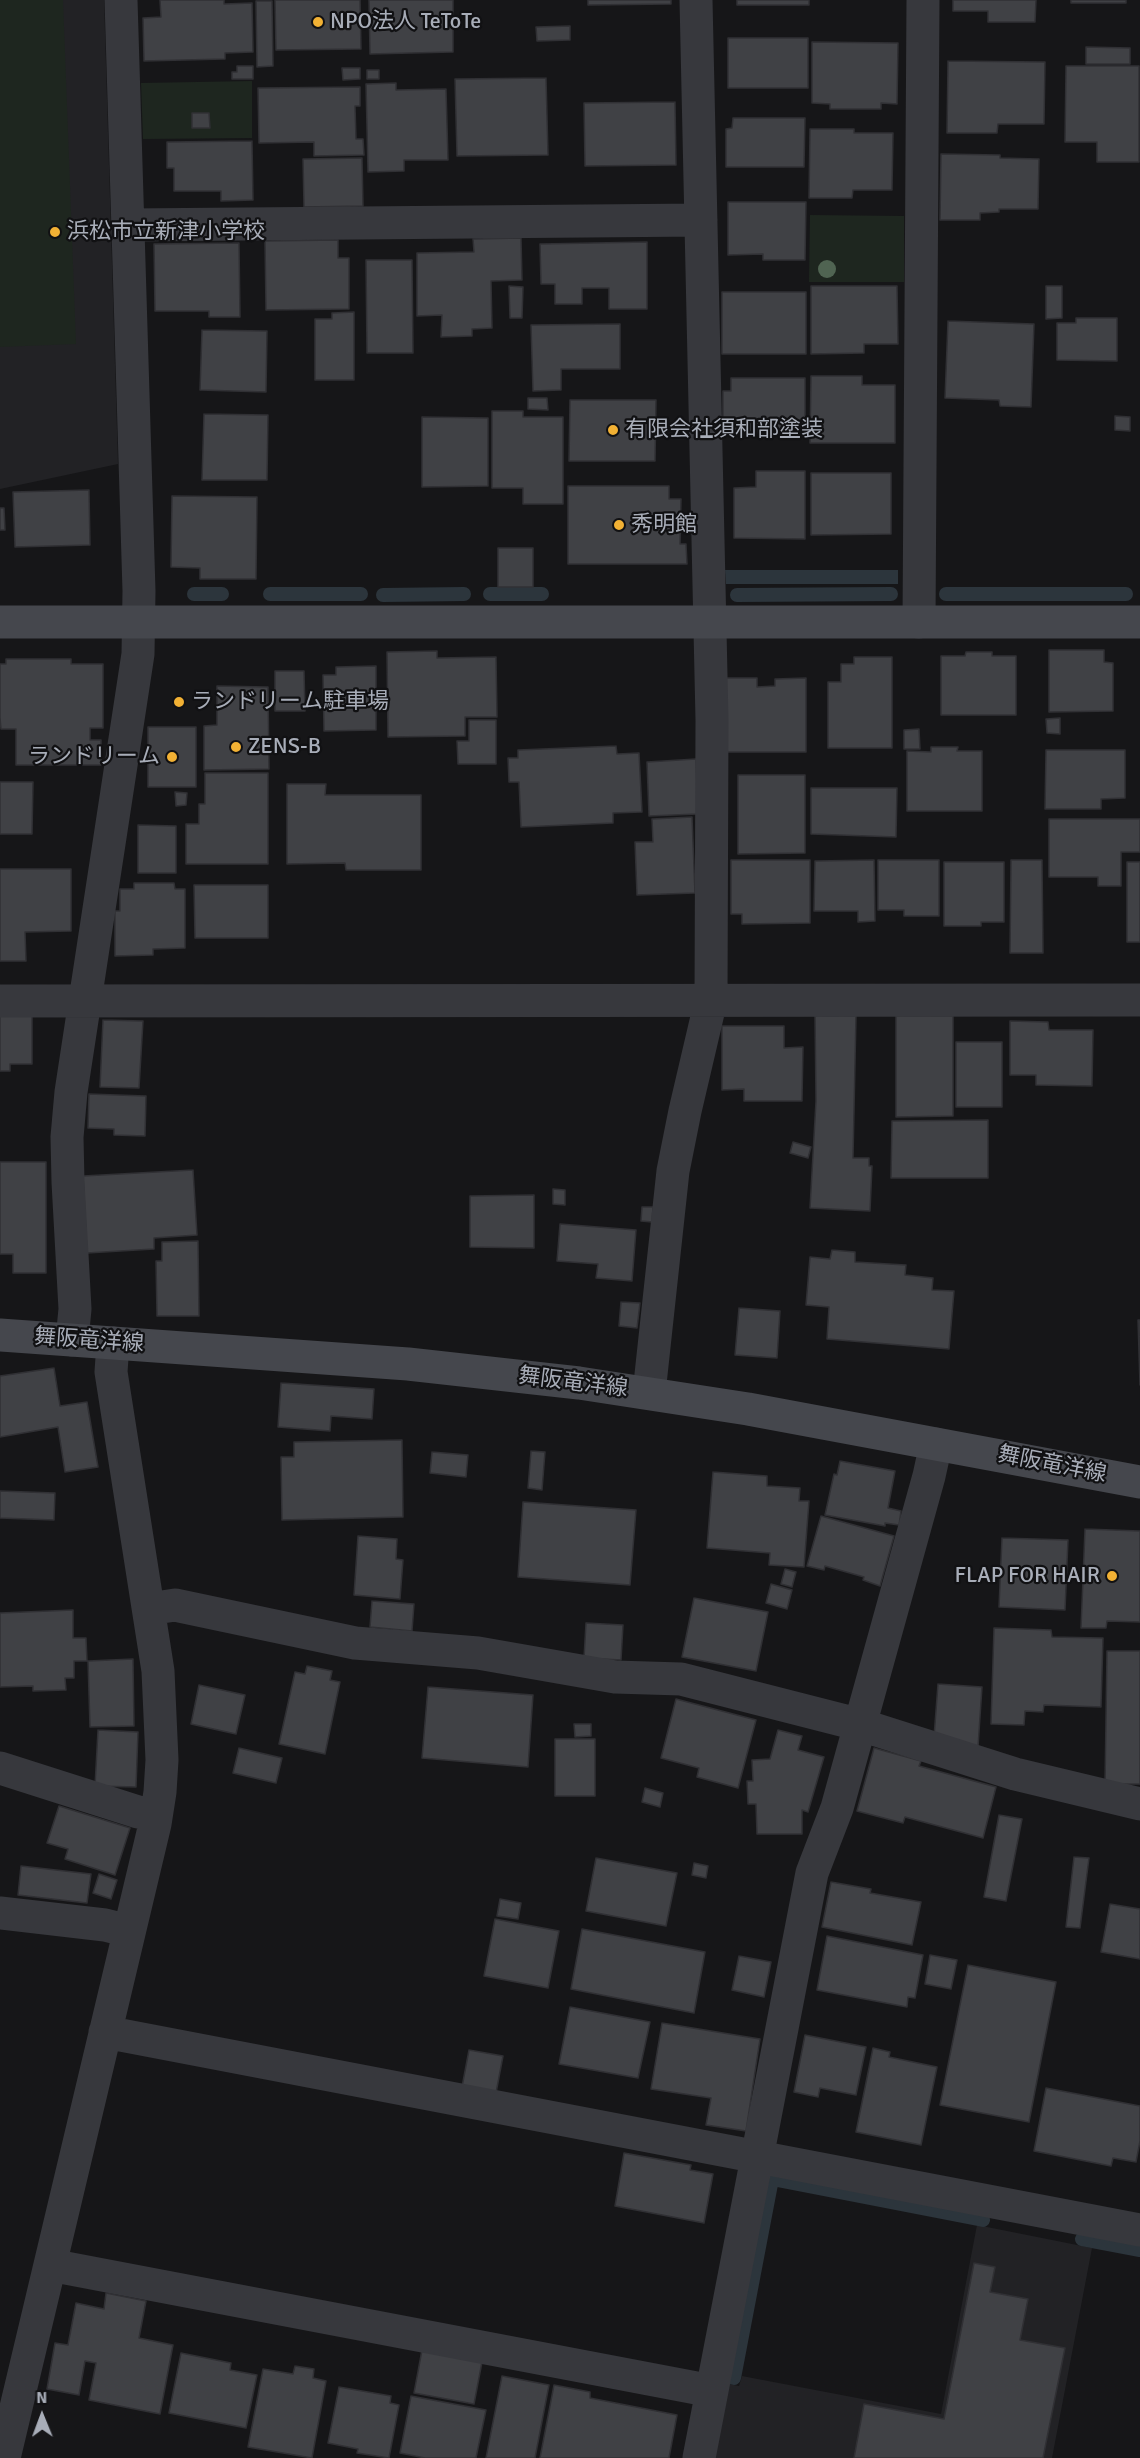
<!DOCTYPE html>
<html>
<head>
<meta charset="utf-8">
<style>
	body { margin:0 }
	#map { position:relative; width:1140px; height:2458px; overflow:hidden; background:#161618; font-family:Signika,sans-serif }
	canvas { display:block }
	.north { position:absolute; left:12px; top:2386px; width:60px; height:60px; -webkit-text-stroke:4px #111113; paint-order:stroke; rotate:359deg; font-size:16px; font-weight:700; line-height:24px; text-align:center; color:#a8adb8 }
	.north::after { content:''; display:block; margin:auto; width:21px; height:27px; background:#a8adb8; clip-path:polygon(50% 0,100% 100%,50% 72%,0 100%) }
</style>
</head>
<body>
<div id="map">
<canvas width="1140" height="2458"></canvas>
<div class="north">N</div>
</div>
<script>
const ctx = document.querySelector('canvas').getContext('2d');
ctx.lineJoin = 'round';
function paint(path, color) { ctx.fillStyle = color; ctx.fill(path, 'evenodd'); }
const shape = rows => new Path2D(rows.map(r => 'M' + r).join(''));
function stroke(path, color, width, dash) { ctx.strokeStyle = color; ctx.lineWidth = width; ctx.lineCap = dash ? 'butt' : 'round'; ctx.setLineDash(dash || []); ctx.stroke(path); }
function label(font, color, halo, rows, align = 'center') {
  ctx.font = font + ' Signika,"Noto Sans JP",sans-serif'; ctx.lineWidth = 4.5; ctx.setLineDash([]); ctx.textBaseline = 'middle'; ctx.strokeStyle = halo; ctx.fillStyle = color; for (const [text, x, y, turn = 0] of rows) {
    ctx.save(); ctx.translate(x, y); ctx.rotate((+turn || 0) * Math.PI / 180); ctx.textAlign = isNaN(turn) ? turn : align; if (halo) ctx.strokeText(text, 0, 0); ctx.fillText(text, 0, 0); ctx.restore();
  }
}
paint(shape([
	[0,0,104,0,118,464,0,489],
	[977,2225,1092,2248,1052,2458,714,2458,728,2384,739,2386,742,2376,941,2414]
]), '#222225');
paint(shape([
	[0,0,63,0,76,344,0,347],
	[252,81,252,138,143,139,141,83],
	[810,215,904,216,904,282,809,282]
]), '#1e261f');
paint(shape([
	[725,570,898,570,898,584,726,584]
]), '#2c353c');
stroke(shape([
	[194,594,222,594],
	[270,594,361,594],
	[490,594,542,594],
	[946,594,1126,594],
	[383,595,464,594],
	[737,595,891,594],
	[1082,2239,1140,2250],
	[729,2377,734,2378,772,2179,983,2220]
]), '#2c353c', 14);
const building = shape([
	[160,0,224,0,224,4,252,3,253,52,225,53,225,59,144,61,143,18,161,17,160,0],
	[275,0,360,0,361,49,276,50,275,0],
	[369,0,453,0,453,52,370,54,369,0],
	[588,0,671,0,671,4,588,5,588,0],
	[737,0,809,0,809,5,737,5,737,0],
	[953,0,1036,0,1035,22,988,22,988,11,953,11,953,0],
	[1071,0,1126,0,1126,3,1071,3,1071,0],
	[256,1,272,1,273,66,257,67,256,1],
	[570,26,570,40,537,41,536,27,570,26],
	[728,38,808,38,808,88,728,88,728,38],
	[812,42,898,43,897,104,881,103,881,109,830,109,830,104,812,103,812,42],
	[1086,47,1130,48,1130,64,1086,64,1086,47],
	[948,61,1045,62,1044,124,998,124,997,133,947,133,948,61],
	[237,66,253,66,253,79,232,79,232,72,237,72,237,66],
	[1066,66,1139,66,1139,162,1097,162,1097,142,1065,142,1066,66],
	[342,68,360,68,360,79,343,80,342,68],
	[367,70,379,70,379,79,367,79,367,70],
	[546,78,548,155,457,156,455,79,546,78],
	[396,83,396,90,446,89,448,160,404,160,404,171,368,172,366,84,396,83],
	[360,87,360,106,355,106,356,139,363,139,364,155,314,156,314,142,259,143,258,88,360,87],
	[675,102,676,165,585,166,584,103,675,102],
	[192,113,209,113,210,128,192,128,192,113],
	[733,118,805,118,804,167,726,167,726,129,732,128,733,118],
	[810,129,854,129,854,133,893,133,892,190,853,190,852,198,809,198,810,129],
	[252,141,253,200,221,201,221,191,174,191,174,168,167,168,167,142,252,141],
	[941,154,1000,155,1000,158,1039,159,1038,209,999,209,999,212,980,213,980,220,940,220,941,154],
	[362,158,363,206,304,207,303,159,362,158],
	[728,202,806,202,805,260,763,260,763,254,728,255,728,202],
	[521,238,522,280,491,281,492,328,472,329,472,336,441,337,442,315,417,316,417,253,474,252,473,239,521,238],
	[338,240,338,258,349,258,349,309,266,310,265,241,338,240],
	[647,242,647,309,609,309,609,288,582,288,582,304,555,304,555,284,541,284,540,244,647,242],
	[239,243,240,317,209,317,209,311,155,311,154,244,239,243],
	[366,260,412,260,413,353,367,353,366,260],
	[509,286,523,287,522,318,510,318,509,286],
	[811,286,897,286,898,344,864,344,864,353,811,354,811,286],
	[1046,286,1062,286,1062,318,1046,319,1046,286],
	[722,292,806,292,806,354,722,354,722,292],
	[354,312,354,380,315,380,315,319,332,319,332,313,354,312],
	[1076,318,1117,318,1117,361,1057,360,1057,323,1076,323,1076,318],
	[948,321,1034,324,1031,407,1000,406,999,400,945,398,948,321],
	[620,324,620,369,561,369,561,390,533,391,531,325,620,324],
	[202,330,267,331,266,392,200,390,202,330],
	[811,376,862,376,862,385,895,385,895,443,810,443,811,376],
	[731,378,805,378,805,433,723,433,723,391,731,391,731,378],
	[528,398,547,398,548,410,528,409,528,398],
	[570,400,656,400,655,461,569,461,570,400],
	[492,411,523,411,523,417,563,417,563,504,523,504,523,488,492,488,492,411],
	[204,414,268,415,267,480,202,480,204,414],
	[1115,416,1130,417,1130,431,1115,430,1115,416],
	[422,417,488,418,488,486,422,487,422,417],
	[756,471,805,471,805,539,734,538,734,488,756,487,756,471],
	[811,473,891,473,891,534,811,535,811,473],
	[568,486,669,486,669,499,681,499,680,544,686,544,687,564,568,564,568,486],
	[89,490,90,545,15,547,13,492,89,490],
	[172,496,257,497,256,579,200,579,200,568,171,567,172,496],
	[0,508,4,508,5,530,0,530,0,508],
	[498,548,533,548,533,587,498,587,498,548],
	[1049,650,1104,650,1104,662,1113,663,1113,711,1049,712,1049,650],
	[437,651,437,658,496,657,497,717,465,717,465,736,388,737,387,652,437,651],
	[966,652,992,652,992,656,1016,656,1016,715,941,715,941,656,965,656,966,652],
	[854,657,892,657,892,748,828,748,828,682,841,682,841,664,854,664,854,657],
	[6,659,71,659,71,664,103,664,103,728,90,728,90,740,101,740,101,765,16,765,16,729,1,729,0,718,0,664,6,664,6,659],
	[376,666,376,730,324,731,323,675,336,675,336,667,376,666],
	[275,671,304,671,305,711,275,711,275,671],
	[726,678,757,678,757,687,775,686,775,679,806,678,806,752,726,752,726,678],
	[217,686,268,687,269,769,204,770,204,726,217,725,217,686],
	[1060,718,1060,734,1047,733,1046,719,1060,718],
	[469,720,496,720,496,764,458,764,457,741,469,741,469,720],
	[148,727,196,727,196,787,148,787,148,727],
	[919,729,920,749,904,749,904,730,919,729],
	[616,746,617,754,639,753,642,812,613,813,613,823,521,827,519,782,509,782,508,758,518,758,518,750,616,746],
	[931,747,958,747,957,751,982,751,982,811,907,811,907,751,931,752,931,747],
	[1046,750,1125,750,1125,798,1101,799,1101,809,1045,809,1046,750],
	[696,759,698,814,649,816,647,762,696,759],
	[205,773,268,773,268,864,186,864,186,824,199,824,199,804,205,804,205,773],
	[738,775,805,775,805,853,738,854,738,775],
	[0,782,33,782,32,834,0,834,0,782],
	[287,784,326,784,325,795,421,795,421,870,346,870,345,863,287,864,287,784],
	[811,788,897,788,896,837,811,834,811,788],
	[175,792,187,793,186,805,176,806,175,792],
	[692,817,695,893,637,895,635,842,653,842,652,819,692,817],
	[1049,819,1140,819,1140,852,1121,852,1121,886,1098,886,1098,877,1049,877,1049,819],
	[138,825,176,826,176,873,138,873,138,825],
	[731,860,810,860,810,923,742,924,742,914,731,914,731,860],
	[874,860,875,921,858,922,858,911,814,911,815,861,874,860],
	[878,860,939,860,939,916,904,916,904,910,878,910,878,860],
	[1011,860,1042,860,1043,953,1010,953,1011,860],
	[944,862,1004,862,1004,922,981,922,981,926,944,926,944,862],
	[1127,862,1140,862,1140,942,1127,942,1127,862],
	[0,869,71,869,71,931,25,932,26,961,0,961,0,869],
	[134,883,174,883,175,889,185,889,185,948,153,949,153,955,115,956,115,911,120,911,120,889,134,889,134,883],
	[194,885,268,885,268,938,195,938,194,885],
	[0,1016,32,1016,32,1064,10,1064,10,1071,0,1071,0,1016],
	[815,1016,856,1016,853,1158,869,1158,869,1166,872,1166,870,1211,810,1208,816,1101,815,1016],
	[896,1016,953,1016,953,1116,896,1117,896,1016],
	[103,1020,143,1021,139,1088,100,1087,103,1020],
	[1010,1021,1048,1022,1049,1030,1093,1030,1092,1086,1036,1085,1036,1075,1010,1075,1010,1021],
	[722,1026,784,1026,784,1048,803,1047,802,1101,744,1101,744,1089,722,1090,722,1026],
	[956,1042,1002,1042,1002,1107,956,1107,956,1042],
	[89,1094,146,1096,145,1136,114,1135,114,1129,88,1128,89,1094],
	[988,1120,988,1178,891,1178,892,1121,988,1120],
	[793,1142,811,1147,808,1158,790,1153,793,1142],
	[0,1162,46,1162,46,1273,13,1273,13,1254,0,1254,0,1162],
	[193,1170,197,1235,154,1238,154,1249,87,1253,83,1176,193,1170],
	[553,1189,565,1190,565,1205,553,1204,553,1189],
	[534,1195,534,1248,470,1247,470,1196,534,1195],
	[642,1207,653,1207,652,1222,641,1221,642,1207],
	[560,1224,636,1230,632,1281,596,1278,598,1264,557,1261,560,1224],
	[198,1241,199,1316,157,1316,156,1261,162,1261,162,1242,198,1241],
	[832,1250,855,1252,855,1262,906,1265,905,1275,933,1278,932,1290,954,1291,949,1349,827,1339,829,1307,806,1305,810,1257,830,1259,832,1250],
	[621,1302,640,1303,637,1328,619,1326,621,1302],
	[739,1308,780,1311,777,1358,735,1355,739,1308],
	[1138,1320,1140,1320,1140,1385,1138,1320],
	[54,1368,60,1406,87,1402,98,1467,65,1472,58,1427,0,1437,0,1376,54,1368],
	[281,1383,374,1389,372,1419,331,1416,330,1431,278,1427,281,1383],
	[402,1440,403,1517,282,1520,281,1457,294,1457,294,1442,402,1440],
	[531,1451,545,1452,542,1490,528,1488,531,1451],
	[432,1452,468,1455,466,1477,430,1473,432,1452],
	[840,1461,895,1471,888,1508,901,1511,899,1525,885,1523,885,1526,825,1515,834,1474,837,1475,840,1461],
	[713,1472,767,1476,767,1486,800,1488,799,1501,809,1501,804,1567,769,1565,770,1553,707,1548,713,1472],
	[0,1491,55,1493,54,1520,0,1518,0,1491],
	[523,1502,636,1510,630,1585,518,1577,523,1502],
	[821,1516,894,1536,880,1586,863,1580,864,1577,825,1566,824,1570,807,1566,821,1516],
	[1085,1529,1140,1531,1140,1622,1107,1621,1106,1628,1081,1628,1085,1529],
	[358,1536,397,1539,396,1559,403,1560,400,1599,354,1595,358,1536],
	[1002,1538,1068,1540,1065,1610,999,1607,1002,1538],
	[785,1569,796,1572,792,1587,781,1584,785,1569],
	[771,1584,792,1590,787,1609,766,1603,771,1584],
	[694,1598,768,1612,756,1671,682,1657,694,1598],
	[372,1601,414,1604,412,1631,370,1627,372,1601],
	[73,1610,73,1638,86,1638,87,1661,74,1661,74,1678,65,1678,66,1690,33,1691,33,1686,0,1687,0,1613,73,1610],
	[586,1623,623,1625,621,1660,584,1658,586,1623],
	[994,1628,1051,1630,1052,1637,1103,1638,1101,1707,1044,1705,1043,1712,1025,1711,1024,1725,991,1724,994,1628],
	[1107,1651,1140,1651,1140,1784,1105,1784,1107,1651],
	[133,1659,134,1726,90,1727,88,1661,133,1659],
	[307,1666,332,1671,330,1680,340,1682,325,1754,279,1744,295,1672,305,1674,307,1666],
	[938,1684,982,1687,978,1747,934,1737,938,1684],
	[199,1685,245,1695,236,1734,191,1724,199,1685],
	[428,1687,533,1695,528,1767,422,1758,428,1687],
	[676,1699,756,1720,738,1788,697,1777,699,1768,661,1758,676,1699],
	[574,1724,591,1724,591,1736,575,1737,574,1724],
	[98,1730,138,1732,136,1787,95,1786,98,1730],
	[778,1730,802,1736,798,1750,824,1757,808,1812,802,1810,802,1834,757,1834,756,1804,748,1804,747,1781,753,1781,752,1760,770,1759,778,1730],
	[555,1739,595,1739,595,1796,555,1796,555,1739],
	[239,1748,282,1758,276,1783,233,1773,239,1748],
	[874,1748,921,1761,919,1766,996,1787,983,1838,905,1817,903,1823,857,1811,874,1748],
	[645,1788,663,1793,660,1807,642,1802,645,1788],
	[59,1806,130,1828,115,1875,65,1859,68,1849,47,1843,59,1806],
	[999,1815,1022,1819,1006,1901,984,1897,999,1815],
	[1074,1857,1089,1858,1080,1928,1066,1927,1074,1857],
	[596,1858,677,1873,666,1926,586,1911,596,1858],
	[694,1863,708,1866,706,1878,692,1875,694,1863],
	[21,1866,91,1874,87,1903,18,1895,21,1866],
	[99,1874,117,1880,111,1899,93,1893,99,1874],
	[831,1882,871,1889,870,1893,921,1902,912,1945,822,1927,831,1882],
	[500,1899,521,1903,518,1919,497,1916,500,1899],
	[1110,1904,1140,1909,1140,1959,1101,1952,1110,1904],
	[495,1919,559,1931,548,1988,484,1976,495,1919],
	[582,1929,705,1952,694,2013,571,1989,582,1929],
	[827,1936,923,1955,915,1998,908,1997,907,2007,817,1990,827,1936],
	[930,1955,957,1960,951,1989,925,1984,930,1955],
	[739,1956,771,1962,764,1997,732,1990,739,1956],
	[968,1965,1056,1982,1029,2122,940,2105,968,1965],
	[570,2007,650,2022,638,2078,559,2064,570,2007],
	[662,2023,760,2039,746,2131,706,2125,711,2098,651,2089,662,2023],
	[805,2035,866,2047,856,2095,820,2088,818,2097,794,2092,805,2035],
	[873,2048,890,2052,889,2057,937,2067,921,2145,856,2132,873,2048],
	[469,2050,503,2056,496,2093,462,2087,469,2050],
	[1046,2088,1140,2106,1140,2141,1136,2162,1113,2158,1111,2166,1034,2151,1046,2088],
	[624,2153,691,2165,690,2170,713,2174,704,2223,615,2206,624,2153],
	[974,2263,995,2267,990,2292,1028,2299,1020,2340,1065,2348,1043,2458,854,2458,864,2404,944,2419,974,2263],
	[106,2293,146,2301,139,2338,173,2345,160,2414,89,2400,96,2363,85,2361,79,2395,47,2389,55,2343,68,2345,76,2303,104,2309,106,2293],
	[422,2350,482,2362,474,2404,414,2393,422,2350],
	[181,2353,231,2363,230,2370,257,2375,246,2428,169,2413,181,2353],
	[295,2366,314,2369,313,2378,326,2381,312,2458,248,2447,263,2369,293,2374,295,2366],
	[502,2376,549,2385,535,2458,486,2458,502,2376],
	[554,2385,590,2392,590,2398,677,2415,669,2458,540,2458,554,2385],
	[339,2387,391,2396,390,2403,399,2405,389,2458,357,2453,358,2449,328,2443,339,2387],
	[411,2396,486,2410,476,2458,425,2458,400,2453,411,2396]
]);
paint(building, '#404145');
stroke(building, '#303034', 1.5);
stroke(shape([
	[128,225,701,220],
	[919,622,923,0],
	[0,1001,1140,1000],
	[72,1340,75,1309,68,1182,67,1137,71,1092,138,654,139,591,121,0],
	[649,1393,673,1171,685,1111,711,1000,712,720,696,0],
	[149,1609,175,1605,355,1643,478,1653,615,1677,681,1679,861,1725,1015,1774,1140,1804],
	[0,1768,138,1812,156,1815],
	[0,1913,105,1925,129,1931],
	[105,2032,1140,2230],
	[50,2265,712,2391],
	[4,2458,155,1824,160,1792,162,1760,158,1671,111,1372,113,1343],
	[699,2458,812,1873,837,1808,929,1476,936,1444]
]), '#37383d', 33);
stroke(shape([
	[0,622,1140,622],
	[0,1335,408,1364,579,1383,748,1409,1140,1482]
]), '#45474d', 33);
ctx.fillStyle = '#506452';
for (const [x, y] of [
	[827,269]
]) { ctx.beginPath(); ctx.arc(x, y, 9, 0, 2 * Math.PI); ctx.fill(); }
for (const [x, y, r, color] of [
	[318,22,6,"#f2b134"],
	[55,232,6,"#f2b134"],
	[613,430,6,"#f2b134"],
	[619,525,6,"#f2b134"],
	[179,702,6,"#f2b134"],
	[236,747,6,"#f2b134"],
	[172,757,6,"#f2b134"],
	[1112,1576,6,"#f2b134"]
]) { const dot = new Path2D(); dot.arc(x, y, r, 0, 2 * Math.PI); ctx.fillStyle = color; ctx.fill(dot); stroke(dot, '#111113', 2); }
label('22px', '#a8adb8', '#111113', [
	["NPO法人 TeToTe",330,22],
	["浜松市立新津小学校",67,232],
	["有限会社須和部塗装",625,430],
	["秀明館",631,525],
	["ランドリーム駐車場",191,702],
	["ZENS-B",248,747],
	["ランドリーム",160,757,"right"],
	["FLAP FOR HAIR",1100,1576,"right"]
], 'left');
label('22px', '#a8adb8', '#111113', [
	["舞阪竜洋線",89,1341,4],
	["舞阪竜洋線",573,1383,7],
	["舞阪竜洋線",1052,1465,11]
]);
</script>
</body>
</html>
